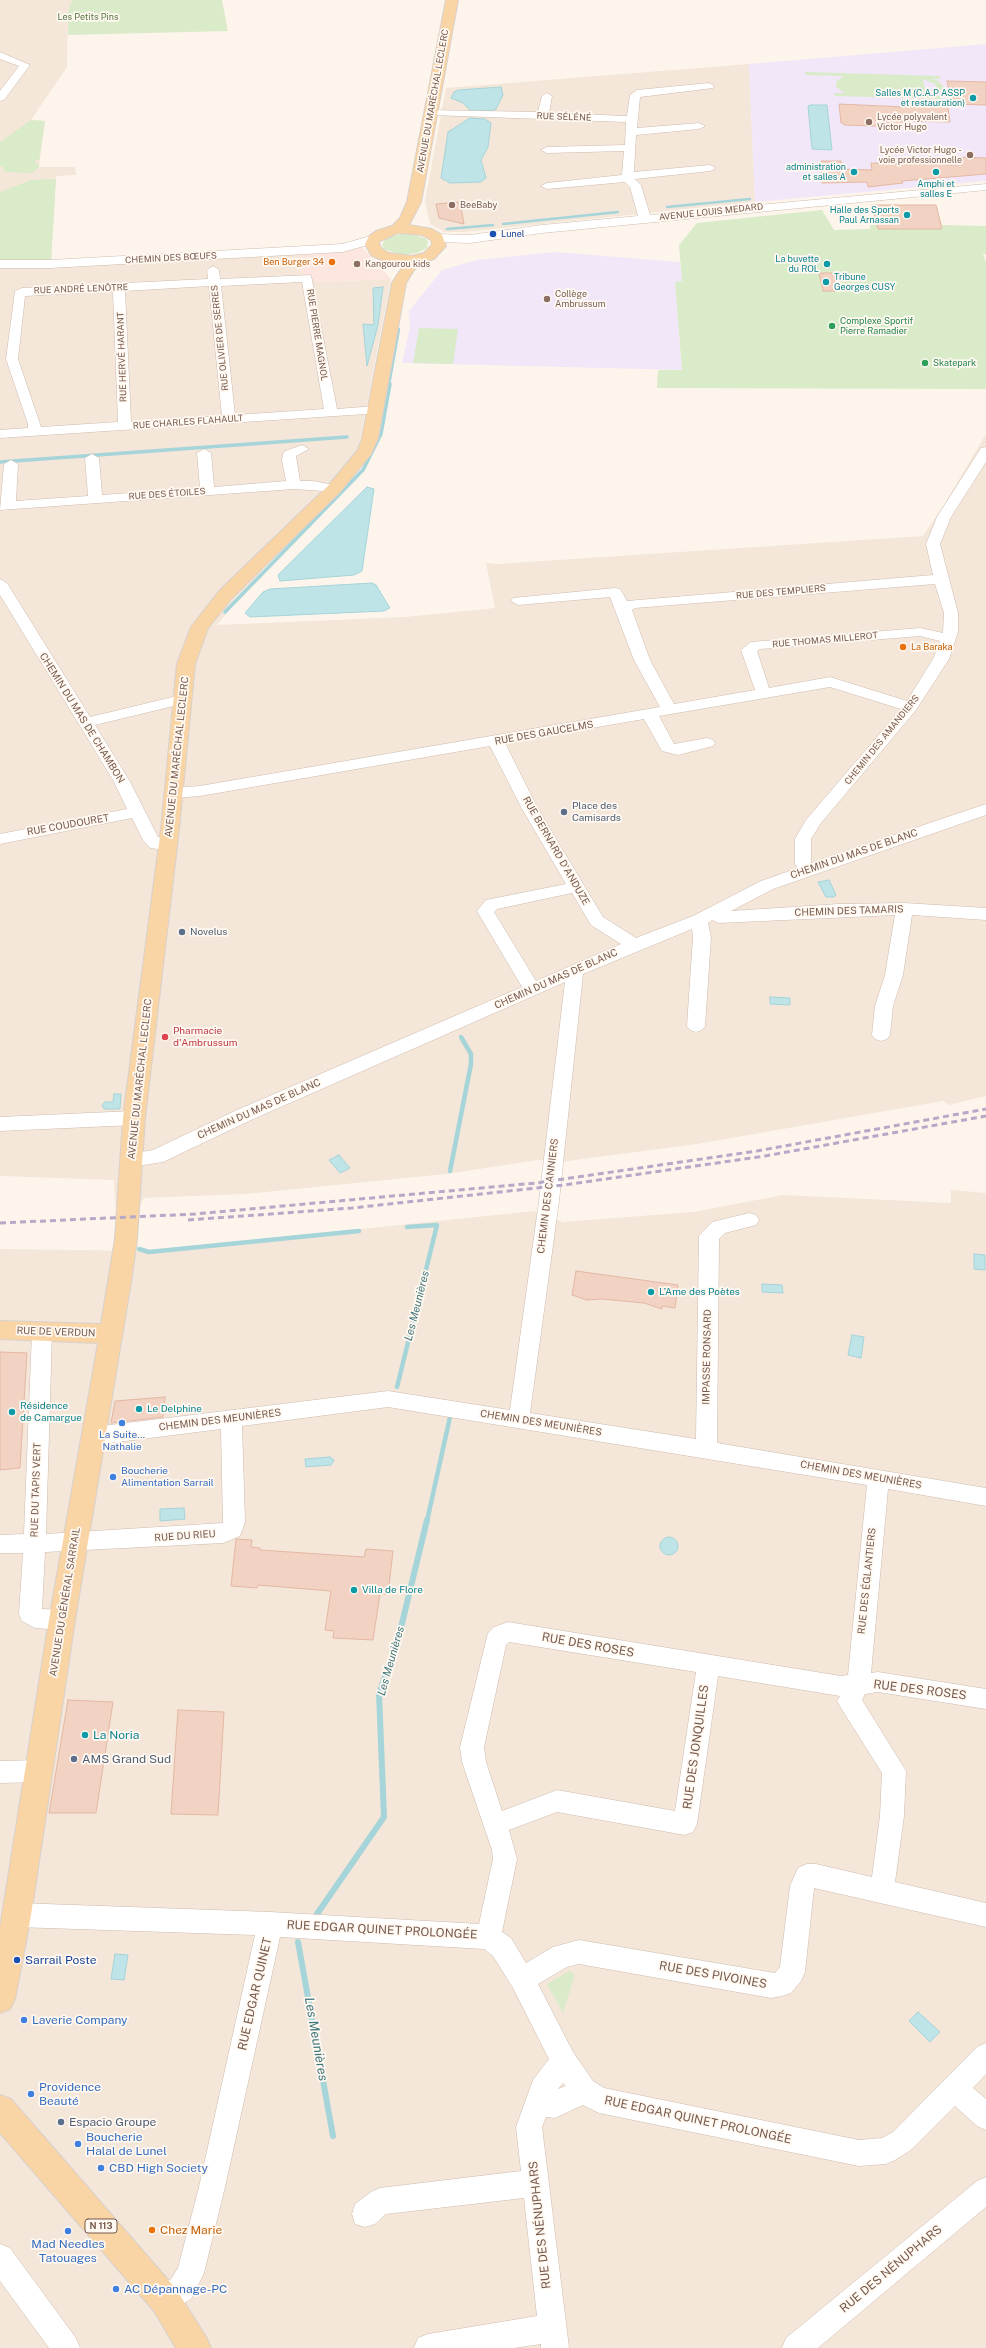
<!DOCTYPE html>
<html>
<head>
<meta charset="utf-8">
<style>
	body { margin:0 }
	canvas { display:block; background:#fdf5eb }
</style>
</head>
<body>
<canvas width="986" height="2348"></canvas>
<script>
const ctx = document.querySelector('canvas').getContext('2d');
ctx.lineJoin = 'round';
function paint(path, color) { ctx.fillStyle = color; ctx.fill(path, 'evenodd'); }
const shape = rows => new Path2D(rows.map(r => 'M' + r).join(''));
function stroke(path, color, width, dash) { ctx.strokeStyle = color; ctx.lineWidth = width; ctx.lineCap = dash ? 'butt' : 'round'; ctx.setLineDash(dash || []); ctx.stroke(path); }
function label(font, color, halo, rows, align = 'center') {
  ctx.font = font + ' "Public Sans",sans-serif'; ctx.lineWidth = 3.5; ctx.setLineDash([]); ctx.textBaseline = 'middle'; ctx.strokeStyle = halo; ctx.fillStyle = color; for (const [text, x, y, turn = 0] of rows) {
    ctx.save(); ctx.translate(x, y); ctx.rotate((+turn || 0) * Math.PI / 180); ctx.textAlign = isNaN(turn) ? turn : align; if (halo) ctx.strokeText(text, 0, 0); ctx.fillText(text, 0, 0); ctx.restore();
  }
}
paint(shape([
	[0,0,72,0,68,11,67,67,31,120,45,121,39,167,75,167,76,175,56,176,51,261,299,248,311,276,317,282,391,279,357,455,217,625,405,617,495,608,486,563,497,564,923,536,945,503,986,434,986,1096,949,1105,943,1101,697,1144,560,1162,538,1160,446,1174,246,1194,144,1198,140,1205,115,1206,114,1180,0,1176],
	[749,64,755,202,464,232,444,232,430,224,425,201,446,88],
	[951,1190,986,1193,986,2348,0,2348,0,1249,149,1251,534,1211,563,1222,693,1212,783,1195,951,1203]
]), '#f4e6d9');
paint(shape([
	[357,242,391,279,317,282,311,276,300,274,299,248]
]), '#fce6df');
paint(shape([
	[986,44,986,181,755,202,749,64],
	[555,252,680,262,682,281,675,283,682,370,402,363,410,327,409,311,442,270,477,260]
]), '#f1e7f9');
paint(shape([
	[72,0,222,0,228,31,68,35,68,11],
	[805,72,940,76,940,79,932,79,938,81,944,87,935,96,940,96,941,99,835,96,834,93,845,93,836,87,836,84,837,81,844,76,805,75],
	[923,79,935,84,937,89,934,92,926,95],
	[31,120,45,121,39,160,36,160,35,164,39,164,39,167,32,173,4,172,3,167,0,166,0,142],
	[56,179,51,261,0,262,0,192,31,180],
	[872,205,936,205,942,225,986,226,986,254,983,254,986,262,986,389,657,388,658,370,682,370,675,282,682,281,679,245,697,223,822,210,834,230,870,229,870,225,877,224],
	[406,233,425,238,428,241,427,248,417,253,402,255,384,249,382,245,386,238],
	[419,328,458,329,453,364,413,363],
	[569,1971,574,1974,574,1977,563,2013,547,1984]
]), '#d9ebc9');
const water = shape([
	[501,87,503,95,496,109,491,111,471,111,463,103,451,98,454,92,458,90,501,87],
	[811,105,827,105,832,150,812,149,808,106,811,105],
	[470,118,485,119,491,123,488,147,481,160,486,178,481,182,450,183,441,178,448,132,470,118],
	[383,287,378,325,367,366,363,324,374,325,373,288,383,287],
	[367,487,374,489,362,571,354,575,280,581,278,575,367,487],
	[372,583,376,585,390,608,384,611,250,617,245,613,263,592,270,589,372,583],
	[829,880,836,895,834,897,826,897,818,882,829,880],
	[770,997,790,998,790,1005,770,1004,770,997],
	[114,1094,121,1094,120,1109,104,1109,102,1105,105,1102,113,1102,114,1094],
	[339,1155,350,1168,340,1173,329,1160,339,1155],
	[974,1254,985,1255,985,1270,974,1269,974,1254],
	[762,1284,782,1285,783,1293,762,1292,762,1284],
	[852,1335,864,1337,861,1358,848,1355,852,1335],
	[330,1457,334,1460,331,1465,306,1467,305,1459,330,1457],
	[184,1508,185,1519,160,1521,160,1509,184,1508],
	'660 1546a9 9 0 1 1 18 0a9 9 0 1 1-18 0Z',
	[115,1954,128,1955,124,1980,111,1979,115,1954],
	[918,2012,940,2032,930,2042,909,2021,918,2012]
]);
paint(water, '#bfe4e7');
stroke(water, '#a5d4d9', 1);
stroke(shape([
	[667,207,750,199],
	[503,224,618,212],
	[447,229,493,225],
	[389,385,399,329]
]), '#a5d4d9', 2.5);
stroke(shape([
	[0,462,347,437],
	[225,612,363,470,381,434,390,384]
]), '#a5d4d9', 3.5);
stroke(shape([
	[450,1171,471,1064,471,1054,461,1037],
	[139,1249,149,1252,359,1231],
	[397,1387,437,1225,407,1227],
	[427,1521,450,1417]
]), '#a5d4d9', 4.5);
stroke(shape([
	[317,1914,384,1817,379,1694,398,1640,427,1520],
	[298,1942,333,2136]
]), '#a5d4d9', 6);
const building = shape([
	[947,81,986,82,986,105,952,104,947,81],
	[903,100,947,102,950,122,902,121,902,127,844,125,843,123,841,123,839,104,904,107,903,100],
	[955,157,986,158,986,174,902,181,903,183,868,187,867,182,822,183,821,161,841,161,842,169,872,170,871,163,956,165,955,157],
	[460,202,464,224,439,218,436,204,460,202],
	[872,205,936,205,942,229,878,229,872,205],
	[819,273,834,273,837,291,823,291,819,273],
	[576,1271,678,1285,675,1308,662,1306,662,1309,644,1303,602,1299,587,1300,572,1295,576,1271],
	[0,1352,27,1353,20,1468,0,1470,0,1352],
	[165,1397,163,1417,111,1423,115,1401,165,1397],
	[236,1539,252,1540,251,1547,260,1548,260,1550,364,1557,366,1549,393,1551,388,1594,380,1594,373,1640,333,1638,334,1631,325,1630,331,1591,258,1585,257,1588,231,1586,236,1539],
	[68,1700,113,1702,96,1813,49,1813,68,1700],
	[178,1710,224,1712,218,1815,171,1814,178,1710]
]);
paint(building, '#f2d2c3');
stroke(building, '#e4b8a3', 1);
const minor = shape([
	[0,52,30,65,4,100,0,101,0,91,19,66,0,59,0,52],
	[709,83,714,86,713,88,640,97,637,128,699,123,705,126,699,129,636,135,634,172,710,165,716,168,710,171,635,179,641,185,650,215,986,184,986,190,542,233,470,243,437,242,431,238,437,234,470,235,542,225,638,216,630,187,625,182,547,189,541,186,547,183,622,175,624,151,547,153,541,150,547,147,625,145,626,122,431,115,427,114,427,110,538,112,542,96,547,93,552,96,549,113,627,116,630,95,637,90,709,83],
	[374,235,380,239,378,242,343,252,50,268,0,268,0,260,50,260,342,244,374,235],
	[213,266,219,270,220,279,311,275,337,409,376,406,381,407,383,410,381,413,0,438,0,430,28,428,28,424,6,359,15,291,22,288,208,279,207,270,213,266],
	[302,282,324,409,235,415,221,286,302,282],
	[209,286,222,416,131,422,125,291,209,286],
	[113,291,118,422,41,427,18,359,25,296,113,291],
	[302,445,309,449,296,456,300,481,313,481,339,486,341,489,339,492,294,489,0,510,4,464,11,460,18,464,16,501,88,496,85,458,92,454,99,458,102,495,200,488,197,453,204,449,211,453,214,487,286,481,282,460,283,454,285,451,302,445],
	[986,447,986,462,951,517,940,544,958,613,958,632,949,659,916,710,821,823,811,839,811,863,986,804,986,815,773,889,731,911,839,904,904,903,986,908,986,920,912,915,903,975,893,1006,890,1035,887,1039,881,1041,875,1039,872,1035,875,1006,885,975,895,915,719,923,712,920,708,923,711,937,705,1026,702,1030,696,1032,690,1030,687,1026,693,937,692,929,583,974,559,1201,530,1413,696,1439,699,1236,712,1222,749,1213,756,1215,759,1220,756,1225,725,1233,719,1239,717,1443,986,1488,986,1506,888,1489,871,1673,878,1672,986,1689,986,1709,878,1692,865,1694,862,1700,906,1771,904,1816,895,1882,986,1903,986,1927,814,1888,805,1972,801,1981,791,1993,782,1996,771,1998,579,1964,567,1967,538,1984,573,2052,593,2081,604,2088,859,2140,882,2138,893,2132,977,2047,986,2043,986,2074,973,2088,986,2099,986,2130,977,2126,955,2106,911,2150,895,2160,886,2164,859,2166,599,2113,583,2105,555,2118,546,2117,542,2127,569,2348,541,2348,541,2344,514,2348,414,2348,418,2338,428,2334,537,2316,524,2198,386,2214,375,2224,365,2227,355,2224,352,2214,355,2204,371,2192,380,2188,521,2171,516,2127,533,2080,549,2059,513,1988,493,1956,484,1949,280,1937,225,2187,204,2273,191,2299,165,2314,155,2310,151,2300,155,2290,171,2279,178,2268,199,2187,255,1935,17,1927,8,1923,5,1915,8,1907,17,1903,270,1912,479,1924,493,1859,492,1850,462,1762,460,1747,488,1633,494,1627,508,1622,841,1676,848,1675,867,1485,388,1407,242,1426,245,1522,240,1536,223,1543,45,1552,42,1609,62,1610,70,1613,73,1620,70,1627,62,1630,35,1628,22,1621,19,1614,23,1553,0,1553,0,1535,24,1534,32,1332,35,1326,42,1324,49,1326,52,1332,46,1534,223,1523,221,1429,94,1445,87,1442,84,1436,87,1430,94,1427,388,1391,510,1410,539,1201,565,982,251,1120,163,1162,131,1167,124,1165,122,1160,124,1155,153,1150,237,1110,522,987,477,911,486,900,566,884,521,807,490,746,200,796,174,798,168,797,166,793,168,789,174,788,200,786,660,707,634,660,610,597,518,605,511,601,513,598,615,588,620,589,627,601,933,575,926,544,937,517,981,448,986,447],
	[935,584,944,613,943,633,920,628,751,642,741,650,755,690,674,704,650,660,632,610,635,608,935,584],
	[920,636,940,641,933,659,907,701,830,677,769,688,757,651,760,649,920,636],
	[830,687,901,709,806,820,795,839,795,864,798,868,761,881,693,916,636,938,603,917,537,807,505,743,644,719,662,751,678,755,713,746,715,743,713,740,707,738,674,744,659,716,830,687],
	[572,893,591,925,621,944,536,981,494,912,497,909,572,893],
	[509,1642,696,1672,675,1811,557,1790,502,1811,486,1762,484,1747,506,1645,509,1642],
	[718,1676,840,1696,837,1701,841,1708,882,1773,880,1816,872,1877,816,1864,807,1864,798,1868,790,1886,780,1967,775,1973,579,1940,553,1947,526,1963,511,1938,502,1932,517,1859,509,1830,557,1812,685,1835,693,1832,697,1824,718,1676],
	[563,2083,566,2086,558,2089,563,2083],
	[0,579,7,583,90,717,181,695,189,700,186,703,95,725,129,780,158,837,173,841,175,845,173,849,167,850,150,848,143,840,132,818,0,844,0,834,127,809,113,780,0,595,0,579],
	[134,1111,141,1113,143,1118,141,1123,134,1125,0,1131,0,1117,134,1111],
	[39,1760,47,1763,51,1771,47,1779,39,1782,0,1783,0,1761,39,1760],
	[986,2177,986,2207,818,2348,782,2348,786,2338,977,2181,986,2177],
	[0,2244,10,2248,76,2338,80,2348,49,2348,0,2281,0,2244]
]);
const major = shape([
	[446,0,458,0,421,202,409,225,432,229,442,235,446,246,434,259,423,262,414,270,406,283,378,438,371,454,340,492,232,598,208,628,195,664,179,829,145,1118,137,1239,131,1282,75,1620,31,1915,15,1999,10,2009,0,2013,0,1928,49,1620,98,1343,0,1339,0,1321,101,1324,115,1239,123,1118,161,829,177,664,191,627,220,590,328,486,358,450,362,438,392,283,405,263,381,260,371,255,365,244,369,236,376,231,392,226,400,218,407,202,446,0],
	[398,233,422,235,431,240,432,245,424,253,412,256,389,253,382,249,379,244,380,241,398,233],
	[0,2095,11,2099,176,2289,206,2337,211,2348,176,2348,154,2311,0,2133,0,2095]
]);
stroke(minor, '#cfbcaf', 1);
stroke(major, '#d9d1cd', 2);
paint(minor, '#fff');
paint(major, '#f9d4a5');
stroke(shape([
	[188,1220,352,1208,564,1185,765,1156,986,1116],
	[0,1223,195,1214,536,1183,757,1151,986,1109]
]), '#b7a8c8', 3, [6, 4]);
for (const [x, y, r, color] of [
	[973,98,4,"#0f9aa8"],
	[869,122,4,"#8d6e63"],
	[970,155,4,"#8d6e63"],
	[854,172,4,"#0f9aa8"],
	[936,172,4,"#0f9aa8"],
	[452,205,4,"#8d6e63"],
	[907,215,4,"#0f9aa8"],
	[493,234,4,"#1a4fb4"],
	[332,262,4,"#e8710a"],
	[357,264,4,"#8d6e63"],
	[827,264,4,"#0f9aa8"],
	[826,282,4,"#0f9aa8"],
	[547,299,4,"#8d6e63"],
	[832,326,4,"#2e9e5b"],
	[925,363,4,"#2e9e5b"],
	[903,647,4,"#e8710a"],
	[564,812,4,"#5c6f8a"],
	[182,932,4,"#5c6f8a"],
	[165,1037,4,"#e0444e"],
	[651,1292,4,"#0f9aa8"],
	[139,1409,4,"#0f9aa8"],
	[12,1412,4,"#0f9aa8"],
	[122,1423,4,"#3f7fe0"],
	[113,1477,4,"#3f7fe0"],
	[354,1590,4,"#0f9aa8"],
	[85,1735,4,"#0f9aa8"],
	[74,1759,4,"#5c6f8a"],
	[17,1960,4,"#1a4fb4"],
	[24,2020,4,"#3f7fe0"],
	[31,2094,4,"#3f7fe0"],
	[61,2122,4,"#5c6f8a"],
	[78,2144,4,"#3f7fe0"],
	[101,2168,4,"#3f7fe0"],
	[152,2230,4,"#e8710a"],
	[68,2231,4,"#3f7fe0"],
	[116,2289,4,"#3f7fe0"]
]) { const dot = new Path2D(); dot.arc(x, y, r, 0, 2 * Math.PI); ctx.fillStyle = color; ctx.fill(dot); stroke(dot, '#fff9f2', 1.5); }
label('9px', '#567842', '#fff9f2', [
	["Les Petits Pins",88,17]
]);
label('9px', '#0d838f', '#fff9f2', [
	["Salles M (C.A.P ASSP",965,93],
	["et restauration)",965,103],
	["administration",846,167],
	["et salles A",846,177],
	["Amphi et",936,184,"center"],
	["salles E",936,194,"center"],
	["Halle des Sports",899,210],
	["Paul Arnassan",899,220],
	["La buvette",819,259],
	["du ROL",819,269],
	["Tribune",834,277,"left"],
	["Georges CUSY",834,287,"left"]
], 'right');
label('9px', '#785a4d', '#fff9f2', [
	["AVENUE DU MARÉCHAL LECLERC",433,101,-80],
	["RUE SÉLÉNÉ",564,117,2],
	["AVENUE LOUIS MEDARD",711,212,-6],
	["CHEMIN DES BŒUFS",171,258,-3],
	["RUE ANDRÉ LENÔTRE",81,289,-2],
	["RUE PIERRE MAGNOL",317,335,81],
	["RUE OLIVIER DE SERRES",220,338,-96],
	["RUE HERVÉ HARANT",122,357,-92],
	["RUE CHARLES FLAHAULT",188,422,-4],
	["RUE DES ÉTOILES",167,494,-4],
	["RUE DES TEMPLIERS",781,592,-5],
	["RUE THOMAS MILLEROT",825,640,-5],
	["CHEMIN DES AMANDIERS",882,740,-51]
]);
label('9px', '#785e54', '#fff9f2', [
	["Lycée polyvalent",877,117],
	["Victor Hugo",877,127],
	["Lycée Victor Hugo -",962,150,"right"],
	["voie professionnelle",962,160,"right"],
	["BeeBaby",460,205],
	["Kangourou kids",365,264],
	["Collège",555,294],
	["Ambrussum",555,304]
], 'left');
label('9px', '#164399', '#fff9f2', [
	["Lunel",501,234]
], 'left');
label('9px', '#c56008', '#fff9f2', [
	["Ben Burger 34",324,262],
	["La Baraka",911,647,"left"]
], 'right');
label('9px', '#27864d', '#fff9f2', [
	["Complexe Sportif",840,321],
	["Pierre Ramadier",840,331],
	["Skatepark",933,363]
], 'left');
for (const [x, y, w] of [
	[101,2226,32]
]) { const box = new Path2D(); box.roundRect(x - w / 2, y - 7, w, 14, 3); ctx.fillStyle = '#fff9f2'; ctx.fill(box); stroke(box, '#785a4d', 1); }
label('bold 9px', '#785a4d', null, [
	["N 113",101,2226]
]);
label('10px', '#785a4d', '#fff9f2', [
	["CHEMIN DU MAS DE CHAMBON",82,718,58],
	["RUE DES GAUCELMS",544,733,-10],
	["AVENUE DU MARÉCHAL LECLERC",177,757,-84],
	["RUE COUDOURET",68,825,-10],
	["RUE BERNARD D'ANDUZE",556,851,60],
	["CHEMIN DU MAS DE BLANC",854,854,-19],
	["CHEMIN DES TAMARIS",849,911,-2],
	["CHEMIN DU MAS DE BLANC",556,979,-24],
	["AVENUE DU MARÉCHAL LECLERC",140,1079,-84],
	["CHEMIN DU MAS DE BLANC",259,1109,-24],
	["CHEMIN DES CANNIERS",548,1196,-83],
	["RUE DE VERDUN",56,1332,2],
	["IMPASSE RONSARD",707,1357,-89],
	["CHEMIN DES MEUNIÈRES",220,1420,-7],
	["CHEMIN DES MEUNIÈRES",541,1423,9],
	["CHEMIN DES MEUNIÈRES",861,1475,10],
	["RUE DU TAPIS VERT",36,1490,-88],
	["RUE DU RIEU",185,1536,-4],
	["RUE DES ÉGLANTIERS",867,1581,-84],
	["AVENUE DU GÉNÉRAL SARRAIL",65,1602,-81]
]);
label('10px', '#4e5e75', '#fff9f2', [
	["Place des",572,806],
	["Camisards",572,818],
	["Novelus",190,932]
], 'left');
label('10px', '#be3a42', '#fff9f2', [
	["Pharmacie",173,1031],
	["d'Ambrussum",173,1043]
], 'left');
label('10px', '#0d838f', '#fff9f2', [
	["L’Ame des Poètes",659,1292],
	["Résidence",20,1406],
	["de Camargue",20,1418],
	["Le Delphine",147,1409],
	["Villa de Flore",362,1590]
], 'left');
label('10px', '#366cbe', '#fff9f2', [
	["La Suite...",122,1435],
	["Nathalie",122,1447],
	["Boucherie",121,1471,"left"],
	["Alimentation Sarrail",121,1483,"left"]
]);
label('italic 11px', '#40777c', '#fff9f2', [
	["Les Meunières",417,1306,-76],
	["Les Meunières",391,1661,-74]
]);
label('12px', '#785a4d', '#fff9f2', [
	["RUE DES ROSES",588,1645,10],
	["RUE DES ROSES",920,1690,7],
	["RUE DES JONQUILLES",696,1747,-82],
	["RUE EDGAR QUINET PROLONGÉE",382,1930,3],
	["RUE DES PIVOINES",713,1975,10],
	["RUE EDGAR QUINET",255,1994,-77],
	["RUE EDGAR QUINET PROLONGÉE",698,2120,12],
	["RUE DES NÉNUPHARS",540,2225,-96],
	["RUE DES NÉNUPHARS",891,2269,-40]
]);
label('12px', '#0d838f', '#fff9f2', [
	["La Noria",93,1735]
], 'left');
label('12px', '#4e5e75', '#fff9f2', [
	["AMS Grand Sud",82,1759],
	["Espacio Groupe",69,2122]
], 'left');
label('12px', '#164399', '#fff9f2', [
	["Sarrail Poste",25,1960]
], 'left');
label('12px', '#366cbe', '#fff9f2', [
	["Laverie Company",32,2020],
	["Providence",39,2087],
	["Beauté",39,2101],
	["Boucherie",86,2137],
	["Halal de Lunel",86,2151],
	["CBD High Society",109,2168],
	["Mad Needles",68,2244,"center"],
	["Tatouages",68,2258,"center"],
	["AC Dépannage-PC",124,2289]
], 'left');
label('12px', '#c56008', '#fff9f2', [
	["Chez Marie",160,2230]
], 'left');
label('italic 13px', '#40777c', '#fff9f2', [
	["Les Meunières",316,2039,80]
]);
</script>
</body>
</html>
